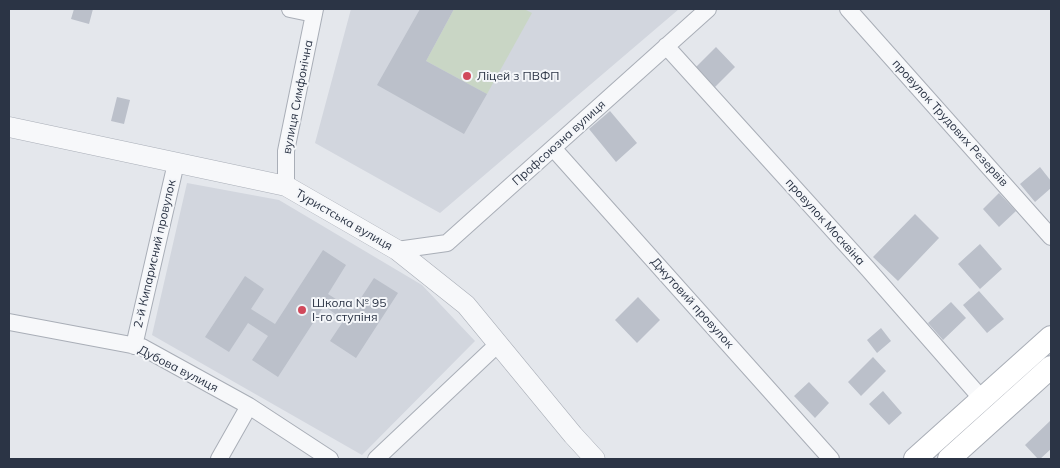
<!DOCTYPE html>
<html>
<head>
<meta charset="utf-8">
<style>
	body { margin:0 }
	#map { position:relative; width:1060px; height:468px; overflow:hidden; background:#e4e7ec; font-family:Mulish,sans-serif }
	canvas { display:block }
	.frame { position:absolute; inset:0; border:10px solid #2b3445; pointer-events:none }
</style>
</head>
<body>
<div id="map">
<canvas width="1060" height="468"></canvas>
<div class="frame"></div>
</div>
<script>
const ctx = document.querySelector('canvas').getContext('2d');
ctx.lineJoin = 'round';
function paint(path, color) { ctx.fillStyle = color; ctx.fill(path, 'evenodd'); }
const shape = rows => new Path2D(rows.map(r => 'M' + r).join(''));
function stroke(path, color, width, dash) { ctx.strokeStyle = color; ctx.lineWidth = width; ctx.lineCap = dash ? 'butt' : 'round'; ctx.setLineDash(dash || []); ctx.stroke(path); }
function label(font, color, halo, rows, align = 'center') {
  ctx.font = font + ' Mulish,sans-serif'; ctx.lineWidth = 4; ctx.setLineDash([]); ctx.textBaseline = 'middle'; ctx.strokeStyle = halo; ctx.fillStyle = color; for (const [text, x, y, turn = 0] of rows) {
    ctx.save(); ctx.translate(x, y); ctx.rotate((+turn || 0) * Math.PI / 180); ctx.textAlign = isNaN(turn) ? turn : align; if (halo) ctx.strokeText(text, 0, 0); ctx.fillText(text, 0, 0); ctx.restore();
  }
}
paint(shape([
	[351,9,679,9,440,213,315,143],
	[187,183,279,200,422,285,475,341,362,455,152,335]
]), '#d2d6de');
paint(shape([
	[454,9,524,9,532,13,487,94,426,61]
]), '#c9d6c5');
paint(shape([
	[74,9,93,9,89,24,71,19],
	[420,9,454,9,426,61,487,94,464,134,377,85],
	[716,47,735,67,715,87,696,67],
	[117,97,130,100,124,124,111,121],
	[610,111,637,143,616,162,589,129],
	[1040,167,1051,181,1051,188,1035,202,1020,184],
	[999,193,1016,211,999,227,983,209],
	[915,214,939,238,898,281,873,257],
	[980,244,1002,269,980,289,958,264],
	[323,250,346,265,328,294,353,310,374,278,398,293,356,358,330,341,344,320,324,306,278,377,252,360,268,336,248,323,229,352,205,337,245,276,264,289,251,309,275,324],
	[979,291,1004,319,987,333,963,305],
	[638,297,660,320,637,343,615,320],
	[951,302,966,318,943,340,928,323],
	[881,328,891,341,877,353,867,340],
	[873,357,886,371,861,396,848,382],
	[809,382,829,403,815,418,794,396],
	[883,391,902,413,889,425,869,404],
	[1051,420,1051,449,1040,459,1038,459,1025,445]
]), '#bbc0ca');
const minor = shape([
	[290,9,314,14],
	[848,9,1051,237],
	[666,46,868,269,982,399],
	[553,148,831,459],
	[286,186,286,151,315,9],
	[397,250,447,243,708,9],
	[9,322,142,347,249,406,330,459],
	[134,346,176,163],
	[219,459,249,406],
	[376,459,498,344]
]);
const tertiary = shape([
	[9,127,286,186,352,224,397,250,466,305,573,435,595,459]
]);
const secondary = shape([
	[915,459,1051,337],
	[949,459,1051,367]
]);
stroke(minor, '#a9aeb7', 18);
stroke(tertiary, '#a9aeb7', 21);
stroke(secondary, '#a9aeb7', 24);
stroke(minor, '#f7f8fa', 16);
stroke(tertiary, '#f7f8fa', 20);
stroke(secondary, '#fff', 22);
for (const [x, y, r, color] of [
	[467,76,5,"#d1495b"],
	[302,310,5,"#d1495b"]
]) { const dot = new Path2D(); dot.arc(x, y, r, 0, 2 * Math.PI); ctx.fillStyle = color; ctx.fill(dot); stroke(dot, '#f4f6f9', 2); }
label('12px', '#2b3445', '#f4f6f9', [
	["Ліцей з ПВФП",477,76],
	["Школа № 95",312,303],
	["І-го ступіня",312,317]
], 'left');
label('12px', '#2b3445', '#f4f6f9', [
	["вулиця Симфонічна",298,97,-79],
	["провулок Трудових Резервів",950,123,48],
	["Профсоюзна вулиця",559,143,-42],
	["Туристська вулиця",344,220,30],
	["провулок Москвіна",825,222,48],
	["2-й Кипарисний провулок",155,254,-77],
	["Джутовий провулок",692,303,48],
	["Дубова вулиця",178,369,27]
]);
</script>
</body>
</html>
